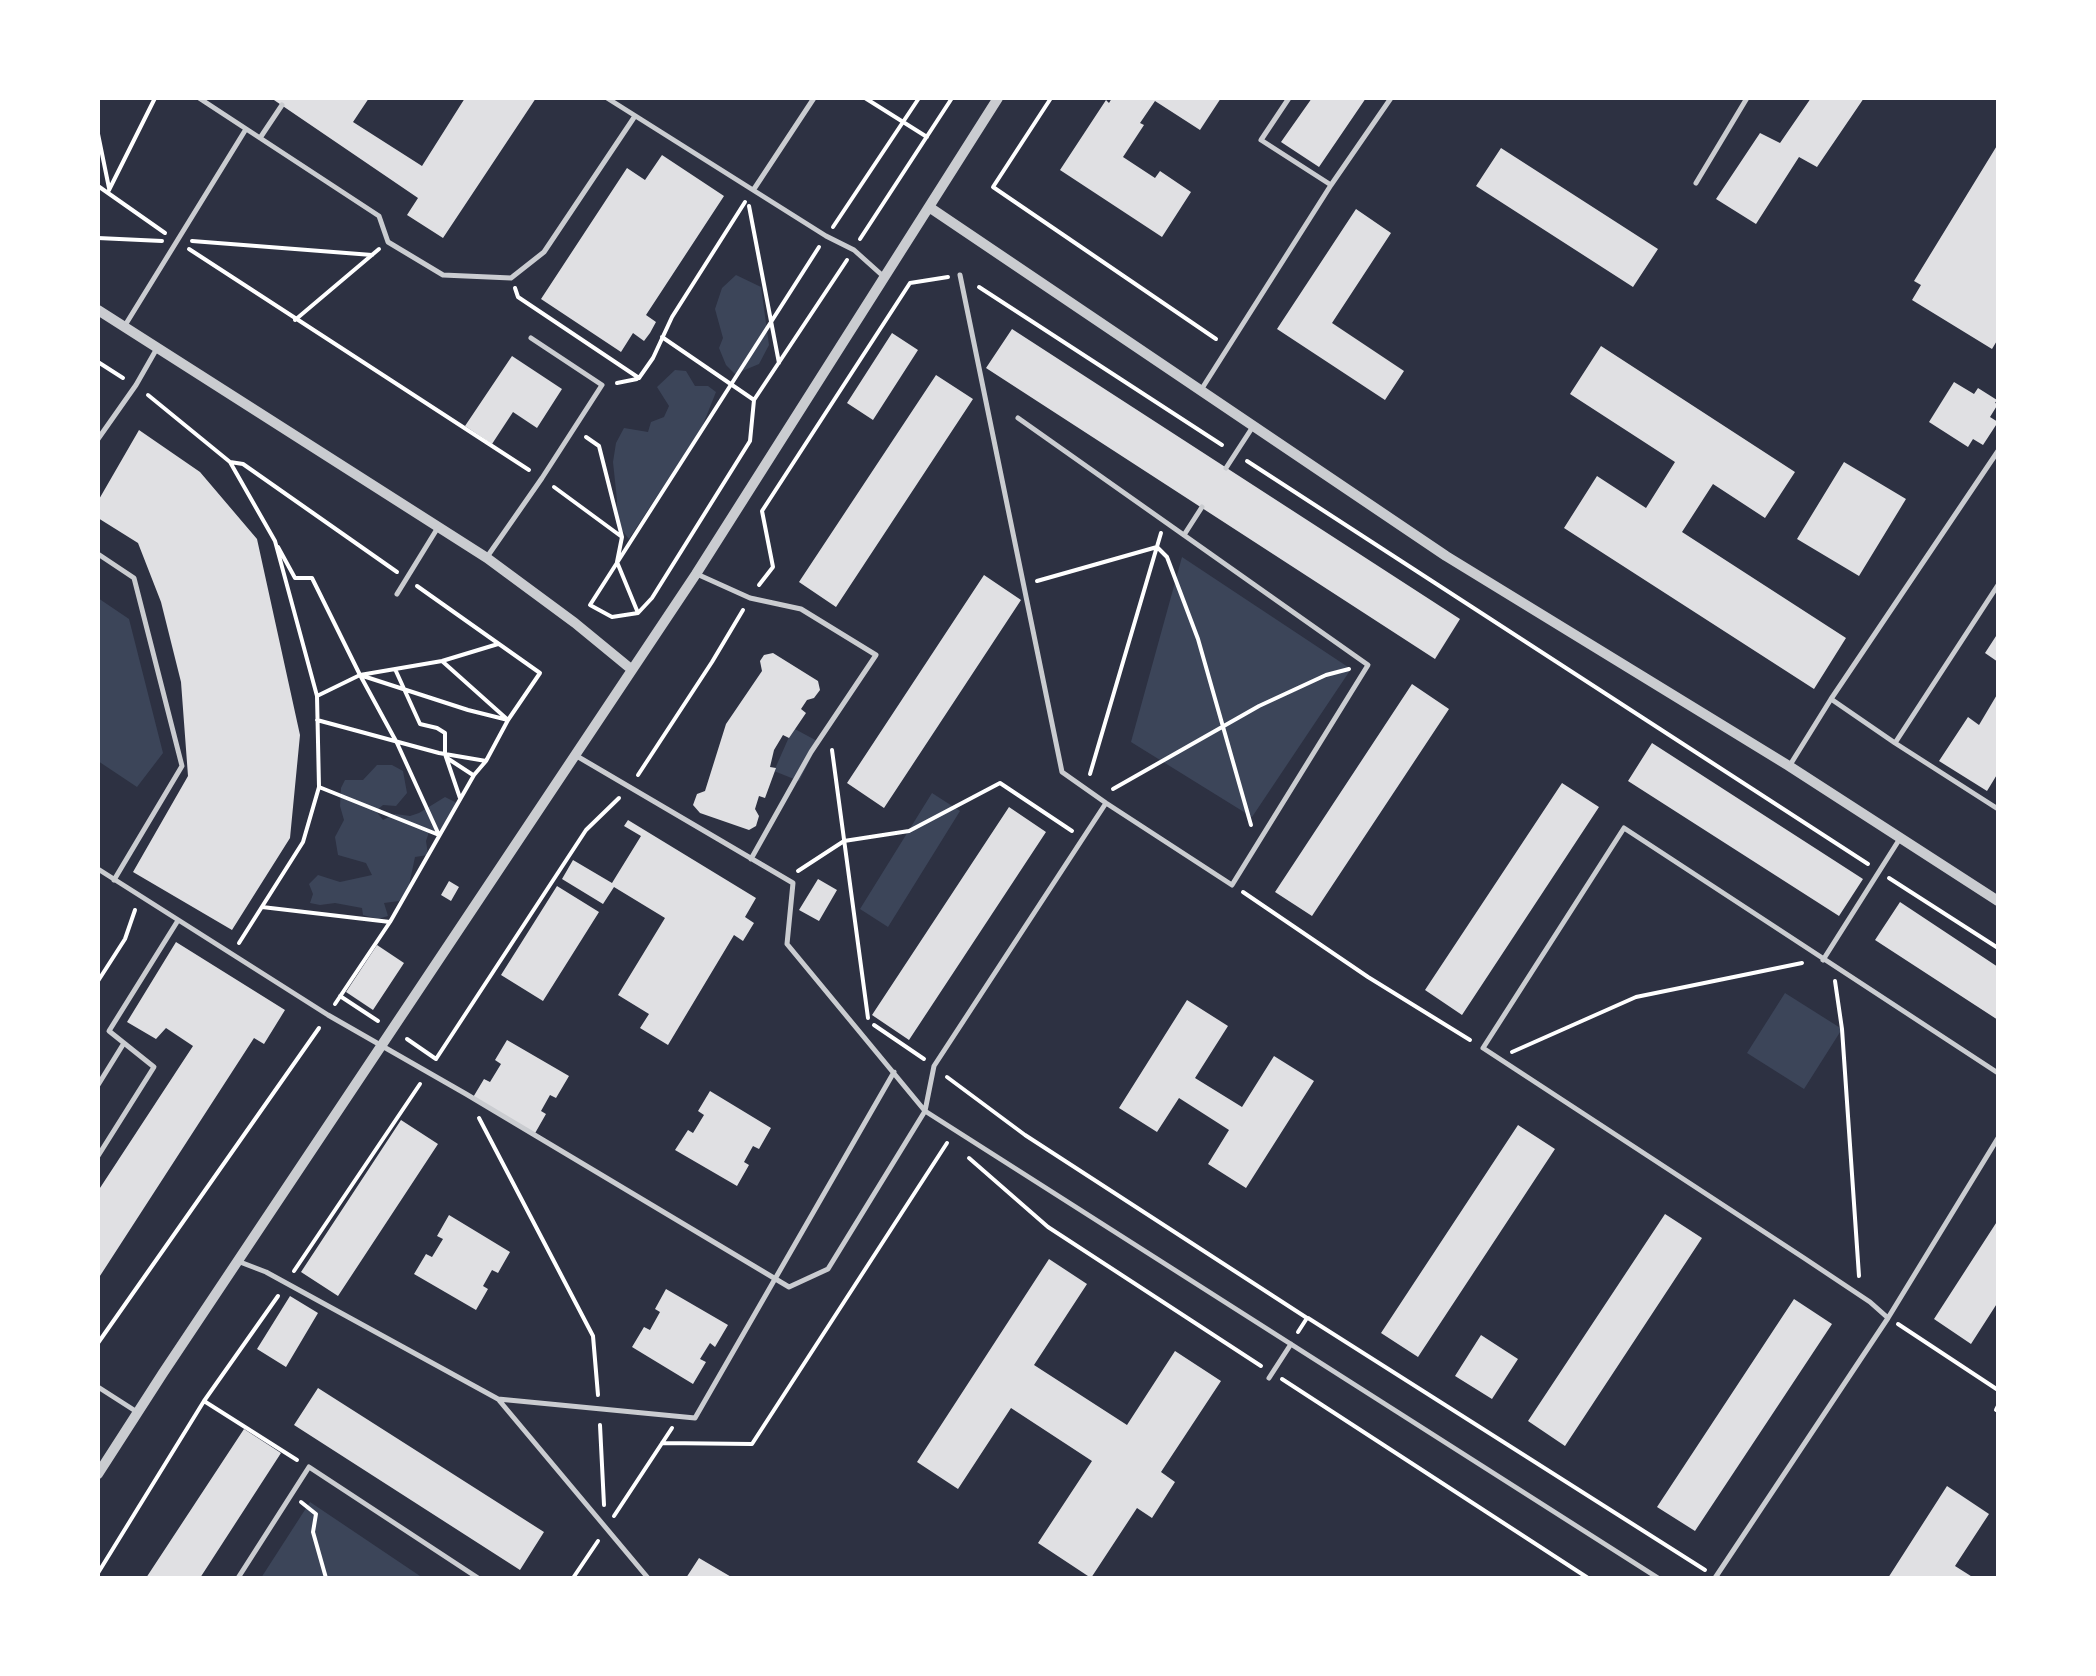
<!DOCTYPE html>
<html>
<head>
<meta charset="utf-8">
<style>
	body { margin:0 }
	#map { position:relative; width:2096px; height:1676px; overflow:hidden; background:#2d3142; font-family:"DM Sans",sans-serif }
	canvas { display:block }
	.frame { position:absolute; inset:0; border:100px solid #fff; pointer-events:none }
</style>
</head>
<body>
<div id="map">
<canvas width="2096" height="1676"></canvas>
<div class="frame"></div>
</div>
<script>
const ctx = document.querySelector('canvas').getContext('2d');
ctx.lineJoin = 'round';
function paint(path, color) { ctx.fillStyle = color; ctx.fill(path, 'evenodd'); }
const shape = rows => new Path2D(rows.map(r => 'M' + r).join(''));
function stroke(path, color, width, dash) { ctx.strokeStyle = color; ctx.lineWidth = width; ctx.lineCap = dash ? 'butt' : 'round'; ctx.setLineDash(dash || []); ctx.stroke(path); }
paint(shape([
	[736,275,761,287,769,345,759,364,735,374,726,365,719,348,723,338,715,309,722,288],
	[675,370,686,371,695,386,708,386,716,392,702,427,629,539,616,523,617,500,613,462,616,443,624,428,648,432,651,422,664,417,669,406,657,387],
	[1182,557,1351,669,1252,817,1131,742],
	[98,598,129,619,163,753,137,787,98,761],
	[793,728,819,742,799,781,774,771],
	[377,765,392,765,403,771,407,793,396,806,383,805,376,811,383,820,395,814,410,816,419,813,445,797,457,803,452,819,445,830,429,832,426,841,428,855,415,857,408,890,399,901,384,903,388,916,378,919,363,915,362,908,335,903,320,905,310,903,313,894,309,884,318,875,340,882,372,875,366,863,338,855,335,837,344,820,340,806,341,788,345,780,363,780],
	[932,793,960,811,888,927,860,909],
	[1785,993,1842,1029,1804,1089,1747,1053],
	[310,1502,423,1578,261,1578]
]), '#3c4559');
paint(shape([
	[271,98,369,98,353,122,422,166,465,98,536,98,443,238,407,215,418,198],
	[1112,98,1221,98,1200,130,1155,101,1140,123,1144,125,1123,157,1155,178,1160,171,1191,192,1162,237,1060,170,1106,100,1109,103],
	[1312,98,1366,98,1319,167,1281,142],
	[1811,98,1864,98,1817,167,1799,157,1756,224,1716,199,1760,133,1780,143],
	[1998,144,1998,339,1992,349,1912,300,1921,285,1914,281],
	[1501,148,1658,249,1633,287,1476,186],
	[662,155,724,196,646,315,656,322,650,333,644,341,633,333,621,352,541,299,627,168,645,180],
	[1356,209,1391,233,1332,323,1404,371,1385,400,1277,329],
	[1012,329,1460,619,1435,659,986,368],
	[892,333,918,350,873,420,847,403],
	[1601,346,1795,472,1765,518,1713,484,1682,532,1846,638,1814,689,1564,528,1597,476,1646,508,1675,462,1570,394],
	[512,356,562,389,537,428,513,412,492,444,465,426],
	[936,375,973,399,836,607,799,582],
	[1954,382,1974,394,1978,388,1997,400,1995,403,1998,404,1990,417,1998,422,1983,445,1973,439,1968,447,1929,422],
	[139,430,200,472,257,539,300,735,290,838,232,930,133,872,188,776,181,682,161,602,138,543,98,518,98,501],
	[1844,462,1906,499,1859,576,1797,539],
	[984,575,1021,600,884,808,847,783],
	[1998,633,1998,662,1985,653],
	[773,653,818,681,820,690,814,698,807,700,801,709,806,713,789,738,783,735,774,750,770,767,776,768,765,798,759,796,755,809,759,816,756,826,749,830,700,813,693,805,697,794,705,791,726,724,762,671,760,661,764,655],
	[1412,684,1449,709,1312,916,1275,892],
	[1998,693,1998,773,1987,791,1939,761,1968,717,1979,725],
	[1652,743,1863,879,1839,916,1628,781],
	[1562,783,1599,807,1462,1015,1425,990],
	[1009,807,1046,832,909,1040,872,1015],
	[628,820,756,898,745,917,754,923,743,941,734,935,668,1045,640,1028,649,1014,618,995,665,918,614,887,603,904,562,879,573,860,612,883,641,836,624,826],
	[818,879,837,890,819,921,799,910],
	[449,881,459,887,451,901,441,895],
	[557,886,599,912,543,1001,501,975],
	[1900,902,1998,967,1998,1020,1875,940],
	[176,942,285,1010,264,1044,254,1038,98,1279,98,1191,193,1046,166,1028,156,1039,127,1022],
	[377,945,404,963,373,1010,346,992],
	[1187,1000,1228,1026,1195,1078,1242,1107,1274,1056,1314,1081,1246,1188,1208,1164,1229,1130,1179,1098,1157,1132,1119,1108],
	[507,1040,569,1076,556,1098,550,1095,541,1111,546,1114,534,1135,472,1099,484,1079,490,1082,501,1064,495,1060],
	[710,1091,771,1128,759,1149,753,1146,744,1162,749,1165,737,1186,675,1150,688,1130,693,1133,704,1115,698,1111],
	[401,1120,438,1144,338,1296,301,1272],
	[1518,1125,1555,1149,1418,1357,1381,1333],
	[1665,1214,1702,1238,1565,1446,1528,1421],
	[449,1215,510,1252,498,1273,492,1270,483,1286,488,1289,476,1310,414,1274,426,1254,432,1257,443,1239,437,1236],
	[1998,1220,1998,1302,1971,1344,1934,1319],
	[1049,1259,1087,1284,1034,1365,1127,1425,1175,1351,1221,1381,1161,1472,1175,1482,1152,1518,1137,1508,1091,1578,1038,1543,1092,1461,1011,1408,958,1489,917,1462],
	[666,1289,728,1325,715,1347,710,1343,700,1359,706,1362,693,1384,632,1347,644,1327,650,1330,660,1312,655,1309],
	[290,1296,318,1313,286,1367,257,1349],
	[1794,1299,1832,1324,1695,1531,1657,1507],
	[1481,1335,1518,1359,1492,1399,1455,1376],
	[318,1388,544,1532,520,1570,294,1425],
	[244,1429,281,1453,200,1578,146,1578],
	[1947,1486,1989,1514,1955,1566,1974,1578,1888,1578],
	[699,1558,733,1578,686,1578]
]), '#e0e0e3');
stroke(shape([
	[865,98,927,137],
	[1051,98,993,187,1216,339],
	[98,134,109,188],
	[98,186,165,233],
	[109,190,155,98],
	[749,206,779,363],
	[833,227,919,98],
	[98,238,162,241],
	[860,239,952,98],
	[192,241,372,255],
	[189,249,529,470],
	[979,287,1222,445],
	[515,288,518,297,639,378,653,358,672,317,745,202],
	[295,320,379,249],
	[662,337,754,400,847,260],
	[98,362,123,378],
	[617,383,637,379],
	[148,395,230,462,275,541,317,696,319,787,303,842,239,943],
	[754,400,750,441,652,598,638,613,612,617,590,605,819,247],
	[586,437,599,446,622,537,617,562,638,613],
	[1247,461,1868,864],
	[230,462,243,464,397,572],
	[554,487,622,537],
	[278,547,295,578,312,578,360,675,397,743,439,835],
	[1157,547,1167,557,1198,639,1251,825],
	[1037,581,1157,547],
	[759,585,773,567,762,511,910,283,948,277],
	[395,669,420,724,437,728,445,733,445,754,460,798],
	[363,676,468,710,508,720,442,661],
	[317,696,360,675,442,661,498,644],
	[317,720,439,753,486,761],
	[832,750,868,1018],
	[447,758,473,775],
	[1090,774,1161,533],
	[638,775,712,662,743,610],
	[319,787,439,835],
	[1113,789,1259,706,1326,675,1349,669],
	[798,871,844,841,909,831,1000,783,1072,831],
	[1889,878,1998,948],
	[1243,892,1368,977,1470,1040],
	[262,907,390,922],
	[98,981,125,939,135,910],
	[1835,981,1842,1029,1859,1276],
	[340,996,378,1021],
	[335,1004,390,922,474,775,486,761,508,720,540,673,417,586],
	[874,1025,924,1059],
	[407,1039,436,1059],
	[1512,1052,1636,997,1802,963],
	[436,1059,586,830,619,798],
	[947,1077,1025,1135,1307,1318,1298,1332],
	[479,1118,593,1336,598,1395],
	[969,1158,1048,1227,1261,1366],
	[294,1271,420,1084],
	[1308,1318,1705,1570],
	[1898,1324,1998,1390],
	[98,1343,319,1028],
	[1282,1379,1588,1578],
	[204,1401,297,1460],
	[1996,1410,1998,1406],
	[600,1425,604,1505],
	[662,1443,752,1444,947,1143],
	[301,1502,316,1514,313,1532,326,1578],
	[614,1516,672,1428],
	[98,1573,204,1401,278,1296],
	[573,1578,598,1541]
]), '#fff', 4);
stroke(shape([
	[199,98,379,216,388,242,443,275,511,278,544,252,635,116],
	[607,98,826,236,854,250,883,276],
	[260,138,282,105],
	[1696,183,1747,98],
	[1331,185,1391,98],
	[754,189,814,98],
	[960,275,1062,772,1106,803,1232,885,1368,665,1018,418],
	[124,327,246,129],
	[1201,390,1331,185,1261,140,1289,98],
	[98,439,136,385,156,350],
	[1226,468,1252,428],
	[1184,535,1202,507],
	[98,554,134,578,182,766,114,880],
	[487,557,542,478,602,385,531,338],
	[699,575,750,598,801,609,876,655,811,752,751,859],
	[397,594,437,529],
	[1831,699,1895,743,1998,809],
	[1895,743,1998,585],
	[575,755,793,883,787,944,925,1111,1658,1578],
	[1790,765,1831,699,1998,451],
	[98,869,328,1015,466,1094,789,1287,828,1269,925,1111,934,1066,1106,803],
	[1823,960,1899,840],
	[98,1085,124,1043],
	[98,1156,154,1067,109,1031,177,922],
	[240,1262,266,1272,498,1399,648,1578],
	[1888,1318,1870,1302,1804,1258,1483,1048,1624,828,1998,1073],
	[1269,1378,1291,1344],
	[98,1387,137,1412],
	[498,1399,695,1418,894,1072],
	[238,1578,309,1467,478,1578],
	[1715,1578,1888,1318,1998,1138]
]), '#caccd0', 5);
stroke(shape([
	[929,207,1446,556,1789,766,1998,901],
	[98,310,487,558,575,623,631,669],
	[98,1474,163,1373,696,574,998,98]
]), '#caccd0', 10);
</script>
</body>
</html>
